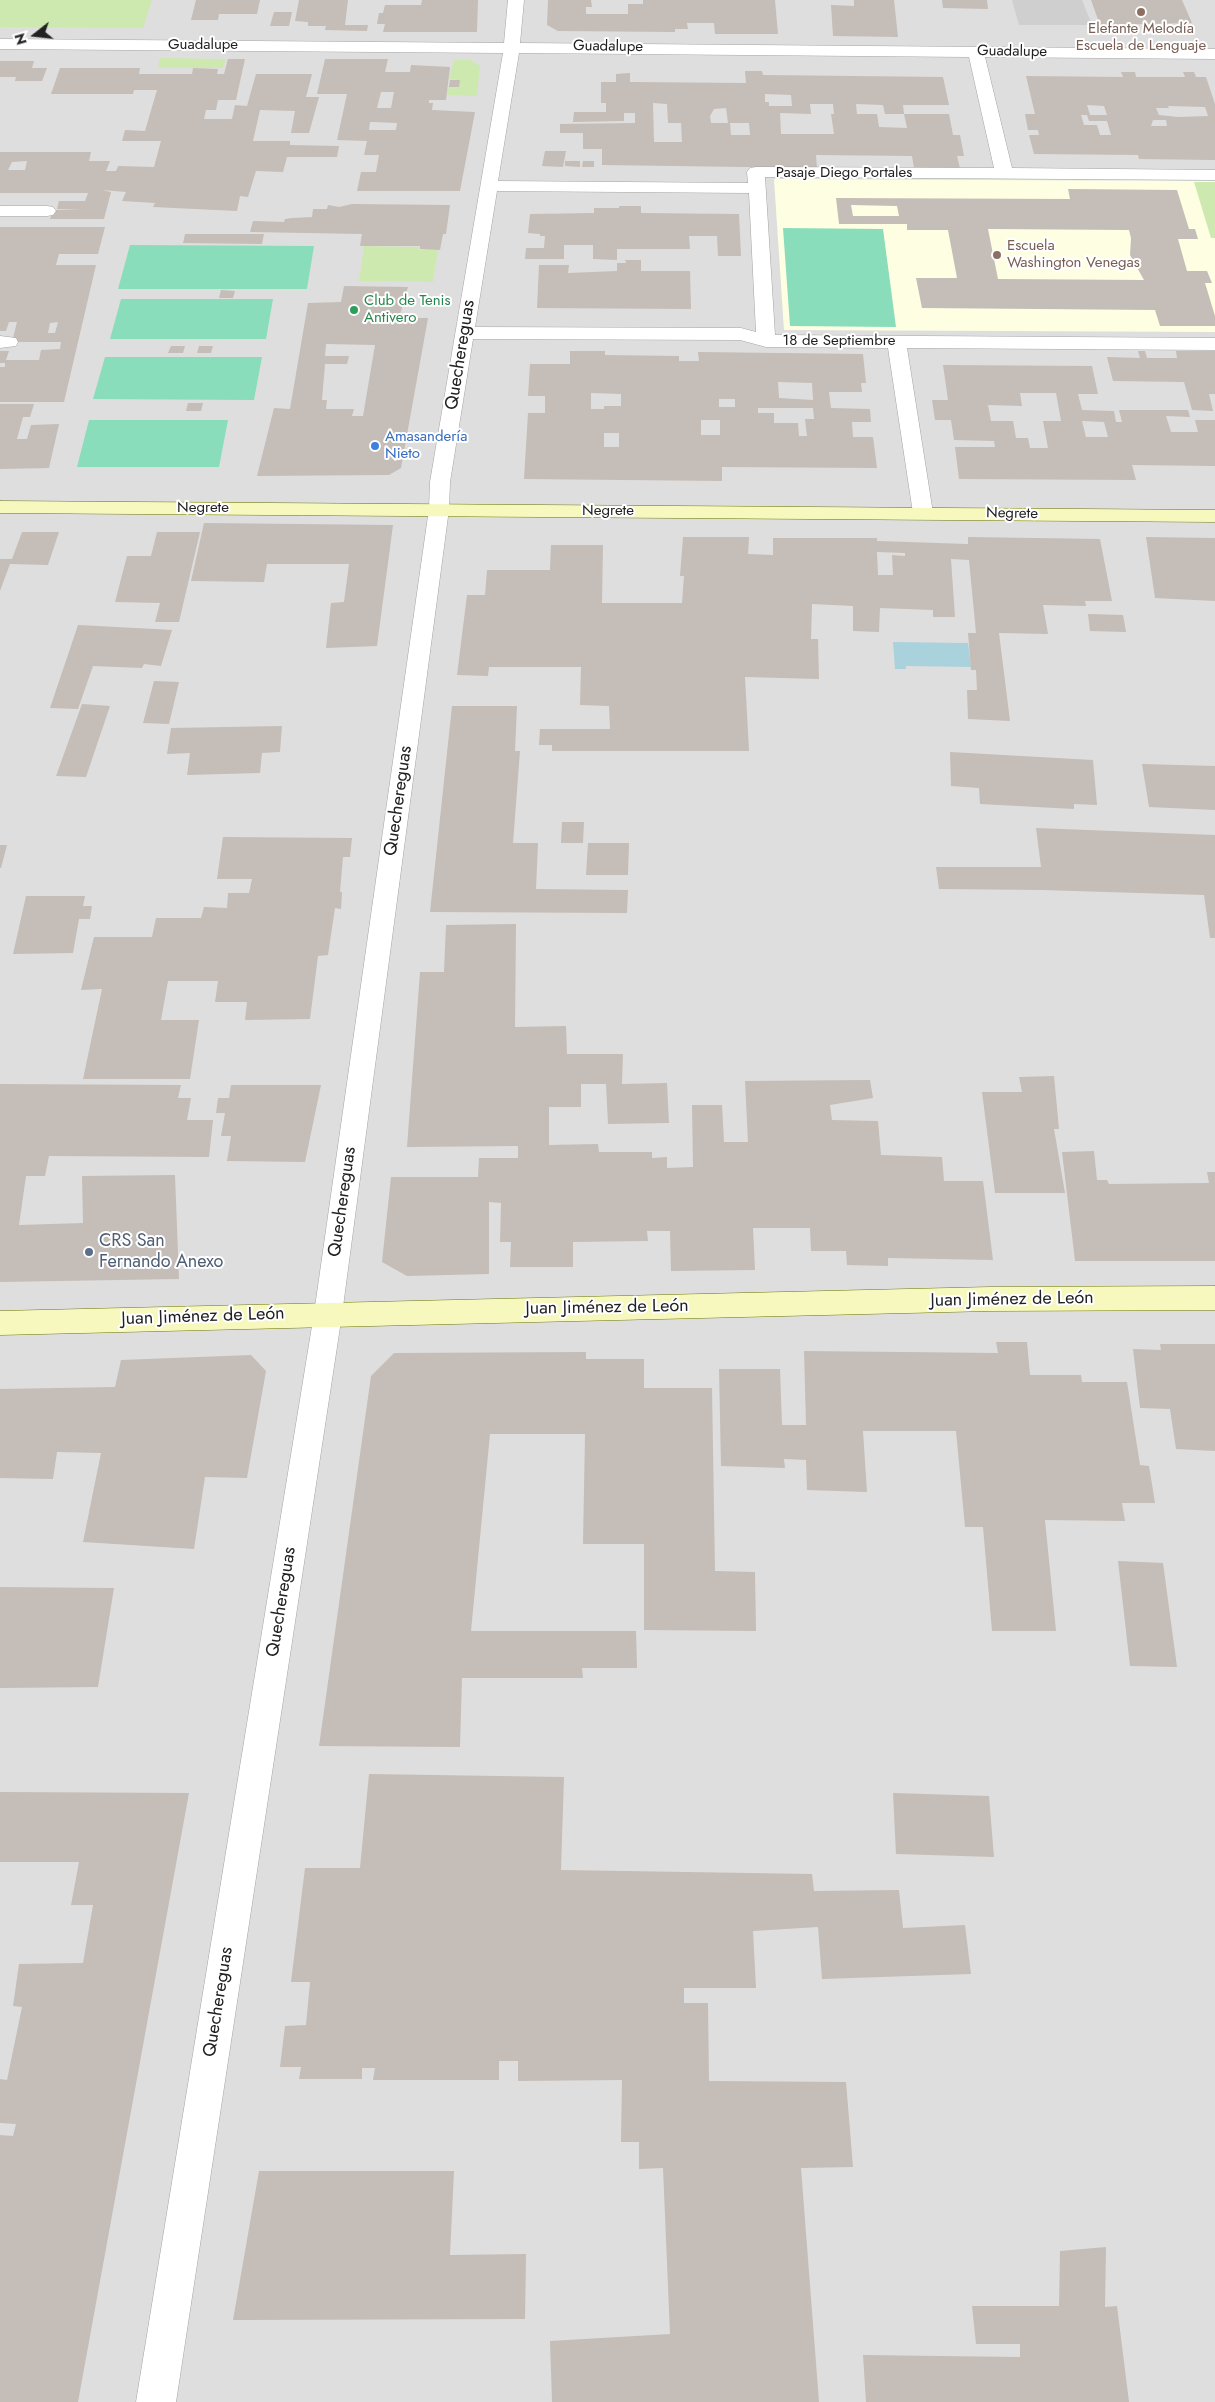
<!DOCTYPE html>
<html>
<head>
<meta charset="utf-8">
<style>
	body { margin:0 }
	#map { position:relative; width:1215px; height:2402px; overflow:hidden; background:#f1ede8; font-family:Jost,sans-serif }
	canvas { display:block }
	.north { position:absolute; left:10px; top:10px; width:50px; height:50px; -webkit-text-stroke:4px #fff; paint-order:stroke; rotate:254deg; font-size:14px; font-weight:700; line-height:20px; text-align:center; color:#212121 }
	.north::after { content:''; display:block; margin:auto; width:18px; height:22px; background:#212121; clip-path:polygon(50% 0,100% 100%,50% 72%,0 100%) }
</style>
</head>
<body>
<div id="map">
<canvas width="1215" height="2402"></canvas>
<div class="north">N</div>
</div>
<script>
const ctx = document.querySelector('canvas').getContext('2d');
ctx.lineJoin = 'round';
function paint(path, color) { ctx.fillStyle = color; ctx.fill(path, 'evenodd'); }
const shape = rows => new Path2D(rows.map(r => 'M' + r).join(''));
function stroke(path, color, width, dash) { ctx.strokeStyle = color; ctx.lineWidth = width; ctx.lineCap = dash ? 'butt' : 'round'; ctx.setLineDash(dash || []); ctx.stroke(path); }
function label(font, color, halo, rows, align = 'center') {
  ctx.font = font + ' Jost,sans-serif'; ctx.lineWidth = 4; ctx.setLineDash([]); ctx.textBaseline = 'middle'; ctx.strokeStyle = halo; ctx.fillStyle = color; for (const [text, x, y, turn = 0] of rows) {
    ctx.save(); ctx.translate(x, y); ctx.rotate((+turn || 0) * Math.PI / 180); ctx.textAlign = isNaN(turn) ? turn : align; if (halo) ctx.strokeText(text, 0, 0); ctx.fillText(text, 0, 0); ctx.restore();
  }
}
paint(shape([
	[0,0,1215,0,1215,2402,0,2402]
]), '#dfdede');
paint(shape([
	[774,179,1215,181,1215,332,784,330]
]), '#fefee3');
paint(shape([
	[1012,0,1082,0,1092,25,1019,25]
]), '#cfcfcf');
paint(shape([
	[0,0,152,0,143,28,0,27],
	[160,58,226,59,223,68,158,68],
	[454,60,471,60,480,66,477,96,447,95,448,87,459,87,460,80,449,79],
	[1194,182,1215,182,1215,238,1211,238],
	[364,246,419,247,419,250,438,250,433,282,359,281]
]), '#cde9b0');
paint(shape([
	[783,228,883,229,896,327,790,326],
	[130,245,314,246,307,289,118,289],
	[121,299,273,299,266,339,110,339],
	[105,357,262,357,254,400,93,399],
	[89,420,228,420,219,467,77,467]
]), '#89ddbb');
paint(shape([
	[893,642,968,643,971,667,906,666,906,669,895,669]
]), '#aad2dd');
paint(shape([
	[196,0,260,0,257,14,219,14,218,20,191,20],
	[299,0,348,0,345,25,368,25,367,31,325,30,326,26,308,26,308,22,295,21],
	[422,0,478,0,477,32,383,32,385,24,377,24,379,13,383,13,385,5,421,5],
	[548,0,591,0,592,7,586,7,586,14,628,14,628,4,643,4,643,0,775,0,778,34,715,34,714,23,687,23,688,29,675,29,675,32,558,31,547,25],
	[854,0,894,0,898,37,833,36,831,5,854,6],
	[942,0,987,0,988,9,943,8],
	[1091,0,1182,0,1192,23,1100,25],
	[274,12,292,12,289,26,270,26],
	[228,59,245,59,236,100,218,100,216,110,206,110,204,119,232,119,235,105,247,106,256,74,312,74,306,97,319,97,309,133,291,133,295,111,260,110,253,141,290,141,290,145,339,146,337,157,287,157,283,172,256,171,248,197,240,196,237,211,153,207,155,203,122,201,126,192,102,190,111,192,104,219,50,219,53,210,82,210,57,209,59,201,85,201,88,193,0,193,0,152,91,152,89,161,110,161,106,171,116,171,118,166,154,167,161,141,122,141,125,130,145,131,157,90,134,90,133,94,51,94,60,68,140,68,139,74,192,74,193,68,218,69,217,74,224,74],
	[27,161,25,170,8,170,12,162],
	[325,59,388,59,385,72,410,72,411,65,450,67,446,100,429,100,429,103,433,103,432,110,475,112,460,191,357,191,361,172,376,172,379,155,364,155,367,141,337,140,347,94,317,94],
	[381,92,394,92,391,108,377,108],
	[370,122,374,122,397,123,396,130,369,130],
	[0,61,34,61,32,68,47,68,42,81,15,81,16,77,0,77],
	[745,71,762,71,763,75,943,77,949,105,903,105,904,114,885,114,883,105,856,104,857,114,877,114,879,127,907,128,904,114,949,114,953,135,960,135,964,156,957,156,960,168,914,168,912,156,816,155,817,168,602,165,602,149,583,149,583,133,560,133,560,124,635,123,635,113,624,113,624,121,573,122,574,112,606,112,606,103,601,103,601,82,616,82,616,74,630,73,630,82,746,83],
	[765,94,791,95,792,106,769,106,769,102,765,102],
	[653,103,667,104,668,123,681,123,682,142,654,142],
	[810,104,833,104,834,114,831,114,834,134,781,134,780,113,811,114],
	[726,108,728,123,711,123,710,116,714,109],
	[730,123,749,123,750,135,731,135],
	[1121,72,1135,72,1136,77,1185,77,1183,72,1194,72,1196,77,1206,77,1215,104,1215,160,1139,159,1138,155,1034,154,1029,135,1039,135,1038,130,1028,130,1025,114,1035,114,1026,76,1123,77],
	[1087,105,1104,106,1107,115,1090,115],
	[1168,106,1205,107,1208,116,1178,117,1159,115,1156,108,1169,108],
	[1081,115,1087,115,1089,121,1107,121,1111,135,1100,135,1097,125,1084,125],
	[1153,120,1166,120,1167,126,1151,126],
	[450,80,460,80,459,87,449,87],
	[545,151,566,151,563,167,542,166],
	[565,161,580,161,580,167,565,166],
	[583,161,594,161,594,167,582,167],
	[1068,189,1177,190,1189,229,1195,229,1198,239,1178,239,1187,271,1207,271,1212,283,1205,283,1215,316,1215,326,1160,326,1155,310,922,308,916,278,957,278,948,230,907,230,907,224,839,224,836,198,1070,199],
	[851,205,897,206,899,216,853,216],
	[988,229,1129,230,1131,238,1130,255,1144,280,998,279],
	[352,204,450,205,446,234,443,234,440,250,420,249,420,246,360,246,362,234,250,232,253,221,284,222,285,219,292,218,312,217,313,209,327,209,328,205,339,207],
	[619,206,641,206,641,213,739,214,741,256,718,256,717,236,689,236,690,249,617,249,617,260,593,259,593,245,564,245,564,259,525,259,526,248,544,248,545,236,540,236,540,234,528,233,530,214,594,213,594,208,619,208],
	[0,227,105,227,98,254,59,254,56,265,96,265,64,402,0,402,0,367,5,367,5,363,0,363,0,351,9,351,6,360,39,360,41,350,60,349,61,342,12,342,17,322,9,322,6,331,0,331],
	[58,322,55,333,48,333,50,323],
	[185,234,264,234,262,244,183,243],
	[625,260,641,260,641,271,690,271,691,309,537,308,539,265,569,265,568,273,617,271,617,263,626,263],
	[344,286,408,287,399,318,428,318,401,468,389,475,257,476,274,408,290,409,308,303,341,302],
	[326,344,375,345,363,416,352,416,354,409,326,409,327,400,322,400,325,364,347,364,349,356,325,356],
	[221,290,235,291,233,298,219,298],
	[171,346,185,346,183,353,168,353],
	[199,346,213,346,211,353,197,353],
	[570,351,605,351,605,355,679,356,679,361,699,361,698,352,863,354,866,383,861,383,862,392,829,392,831,408,870,409,871,422,852,422,853,437,873,437,877,468,722,467,722,481,524,479,528,413,545,413,545,396,528,396,530,364,570,364],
	[778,382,812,383,813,400,779,398],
	[591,393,621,394,621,406,604,406,604,409,591,409],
	[719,399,735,399,735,407,719,407],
	[758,408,813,408,814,419,805,419,807,436,799,436,798,423,774,423,774,413,758,413],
	[701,420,720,420,720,435,701,435],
	[604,433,619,433,619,447,604,447],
	[1138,351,1145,351,1147,358,1177,358,1176,351,1215,351,1215,394,1209,394,1213,411,1192,410,1184,382,1113,381,1107,357,1140,358],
	[943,365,1092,366,1098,394,1078,394,1082,410,1114,411,1116,422,1122,422,1119,410,1188,410,1190,417,1166,416,1171,432,1198,432,1195,420,1215,420,1215,466,1132,465,1136,480,959,479,955,447,995,447,994,441,954,440,951,420,935,420,932,400,948,400],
	[1020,393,1056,393,1061,421,1043,421,1048,448,1030,448,1028,438,1016,438,1013,421,991,421,988,405,1022,406],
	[1082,421,1104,422,1108,437,1086,437],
	[188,403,203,403,201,411,186,411],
	[0,404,34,404,30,417,23,417,17,439,27,439,31,425,59,424,49,468,0,469],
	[204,523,393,525,377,646,326,648,331,603,344,602,349,564,267,564,264,582,191,581],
	[22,532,59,532,48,565,10,564,0,591,0,559,12,559],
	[157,532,200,532,179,622,155,622,160,603,115,602,127,556,151,556],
	[683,537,749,537,748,554,773,555,773,538,877,538,877,541,968,544,968,537,1100,539,1112,601,1085,601,1086,606,1043,605,1048,634,999,633,1010,721,968,719,967,690,977,690,976,670,971,670,968,633,976,633,969,560,951,559,955,617,933,617,933,610,880,608,879,632,853,631,853,606,812,604,811,639,818,639,819,679,745,677,749,751,552,751,552,745,539,745,540,729,610,729,609,706,580,705,581,667,489,667,488,676,457,675,467,595,485,595,487,570,550,570,551,545,603,545,602,603,682,603,684,576,680,576],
	[877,552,905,553,905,556,892,555,893,575,878,575],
	[1146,537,1215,538,1215,601,1155,598],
	[1088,614,1123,615,1126,632,1090,631],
	[78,625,155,629,172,630,161,666,144,664,142,668,93,666,78,709,50,708],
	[154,681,179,682,169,724,143,723],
	[82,704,110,706,86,777,56,776],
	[452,706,517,706,515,751,520,751,513,843,538,843,536,889,628,890,627,913,430,912],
	[282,726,280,752,262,753,260,773,187,775,190,753,167,754,171,728],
	[950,752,1093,760,1097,805,1074,804,1074,809,980,804,979,788,951,786],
	[1142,764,1215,766,1215,810,1149,807],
	[562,822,584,822,583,843,561,843],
	[1036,828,1215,835,1215,938,1210,938,1204,895,1042,890,939,889,936,867,1041,867],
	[223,837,352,838,350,857,343,857,340,892,342,892,341,909,335,908,328,955,318,956,310,1019,245,1020,247,1002,215,1002,218,981,168,981,161,1020,199,1020,190,1079,83,1079,102,989,81,990,94,937,152,937,156,918,201,918,204,907,227,908,228,893,249,893,252,879,217,879],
	[588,843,629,843,628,875,586,875],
	[0,845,7,845,1,868,0,868],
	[26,896,85,896,83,906,92,906,90,919,79,919,73,953,13,954],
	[516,924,515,1027,566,1026,567,1054,623,1054,622,1084,667,1083,669,1123,608,1124,606,1084,581,1084,581,1107,549,1107,549,1145,598,1144,599,1152,652,1152,652,1158,667,1157,667,1168,693,1167,692,1105,722,1105,724,1142,748,1142,745,1081,870,1080,873,1098,830,1105,832,1120,878,1121,881,1155,942,1157,944,1181,983,1181,993,1260,888,1258,888,1266,847,1265,846,1251,811,1251,810,1228,753,1228,755,1270,671,1271,670,1231,647,1231,648,1241,573,1242,573,1267,510,1267,511,1242,500,1242,501,1203,489,1202,489,1274,407,1276,382,1262,391,1177,478,1177,479,1158,518,1158,518,1146,407,1147,420,972,444,972,446,925],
	[1054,1076,1059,1129,1054,1129,1065,1193,995,1193,982,1092,1022,1092,1019,1077],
	[0,1084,181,1085,178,1098,191,1098,187,1120,213,1120,209,1157,49,1156,45,1176,26,1176,19,1225,83,1223,82,1176,175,1175,179,1279,0,1282],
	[231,1085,321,1085,305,1162,227,1161,231,1136,221,1136,225,1113,216,1113,218,1098,229,1098],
	[1094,1151,1097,1180,1107,1180,1109,1184,1209,1183,1207,1172,1215,1172,1215,1261,1075,1261,1062,1152],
	[996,1342,1027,1342,1030,1375,1081,1375,1082,1382,1127,1382,1140,1465,1149,1466,1155,1503,1122,1503,1125,1521,1045,1520,1056,1631,992,1631,983,1527,965,1527,956,1431,863,1431,867,1492,807,1490,806,1460,784,1459,785,1468,721,1466,719,1369,780,1369,782,1425,806,1425,804,1351,998,1353],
	[1160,1344,1215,1344,1215,1451,1176,1449,1170,1409,1140,1408,1133,1349,1161,1350],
	[586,1352,586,1359,644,1359,644,1388,712,1388,715,1571,755,1572,756,1631,644,1630,644,1544,583,1544,585,1434,490,1434,471,1631,636,1631,637,1668,582,1668,583,1678,462,1678,460,1747,319,1746,371,1376,394,1353],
	[251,1355,266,1371,247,1478,205,1477,194,1549,83,1542,101,1453,57,1452,53,1479,0,1478,0,1389,115,1387,121,1360],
	[1118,1561,1163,1563,1177,1667,1130,1666],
	[0,1587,114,1588,98,1687,0,1688],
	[369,1774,564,1777,561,1870,812,1874,814,1891,899,1890,903,1928,965,1925,971,1974,822,1979,818,1927,753,1931,756,1988,684,1988,684,2003,708,2003,709,2081,846,2082,853,2167,801,2168,819,2402,552,2402,550,2341,670,2334,663,2168,639,2169,639,2142,621,2142,622,2080,518,2081,518,2061,499,2061,499,2080,373,2080,375,2068,362,2068,362,2079,299,2079,301,2067,280,2067,285,2026,306,2025,310,1982,291,1982,305,1868,360,1868],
	[0,1792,189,1793,78,2402,0,2402,0,2135,13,2136,16,2124,0,2123,0,2079,7,2080,22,2007,13,2006,19,1964,83,1963,93,1905,71,1905,79,1862,0,1862],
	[893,1793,989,1796,994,1857,896,1854],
	[259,2171,454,2171,450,2255,526,2254,525,2319,233,2320],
	[1106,2247,1105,2307,1117,2306,1129,2402,866,2402,863,2355,1020,2357,1020,2344,976,2344,972,2306,1059,2306,1060,2251]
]), '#c5bdb7');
const minor = shape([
	[508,0,524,0,520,43,1215,49,1215,59,985,57,1012,168,1215,170,1215,180,765,177,775,335,1215,338,1215,350,907,348,933,513,930,517,923,519,916,517,913,513,888,348,766,347,740,340,473,339,450,482,449,509,342,1314,176,2402,136,2402,314,1314,429,509,430,482,503,53,0,49,0,39,504,43,508,0],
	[519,53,969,57,994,168,756,167,750,168,747,172,748,183,498,181,519,53],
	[497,191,749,193,756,332,741,328,475,327,497,191],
	[0,206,47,206,53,207,56,211,53,215,47,216,0,216,0,206],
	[0,336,16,338,18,342,16,346,0,348,0,336]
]);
const secondary = shape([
	[0,501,1215,510,1215,522,0,513,0,501],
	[1215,1286,1215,1310,990,1311,0,1335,0,1311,990,1287,1215,1286]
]);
stroke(minor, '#a5a5a5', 1);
stroke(secondary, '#6d7709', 1);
paint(minor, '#fff');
paint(secondary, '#f6f8be');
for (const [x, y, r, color] of [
	[1141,12,5,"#8d6e63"],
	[997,255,5,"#8d6e63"],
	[354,310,5,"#2e9e5b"],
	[375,446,5,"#3f7fe0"],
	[89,1252,5,"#5c6f8a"]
]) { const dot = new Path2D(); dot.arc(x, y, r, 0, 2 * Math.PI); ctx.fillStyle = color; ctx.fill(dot); stroke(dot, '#fff', 2); }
label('15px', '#785e54', '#fff', [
	["Elefante Melodía",1141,29],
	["Escuela de Lenguaje",1141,46],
	["Escuela",1007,246,"left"],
	["Washington Venegas",1007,263,"left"]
]);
label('15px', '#212121', '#fff', [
	["Guadalupe",203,45],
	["Guadalupe",608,47,1],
	["Guadalupe",1012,52,1],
	["Pasaje Diego Portales",844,173],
	["18 de Septiembre",839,341],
	["Negrete",203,508],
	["Negrete",608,511],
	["Negrete",1012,514,1]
]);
label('15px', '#27864d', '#fff', [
	["Club de Tenis",364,301],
	["Antivero",364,318]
], 'left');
label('15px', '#366cbe', '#fff', [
	["Amasandería",385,437],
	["Nieto",385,454]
], 'left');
label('18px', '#212121', '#fff', [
	["Quechereguas",461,355,-81],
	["Quechereguas",399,801,-82],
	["Quechereguas",343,1202,-82],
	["Juan Jiménez de León",1012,1300,-1],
	["Juan Jiménez de León",607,1308,-1],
	["Juan Jiménez de León",203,1317,-2],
	["Quechereguas",282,1602,-81],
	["Quechereguas",219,2002,-81]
]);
label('18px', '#4e5e75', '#fff', [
	["CRS San",99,1242],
	["Fernando Anexo",99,1263]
], 'left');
</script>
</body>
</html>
